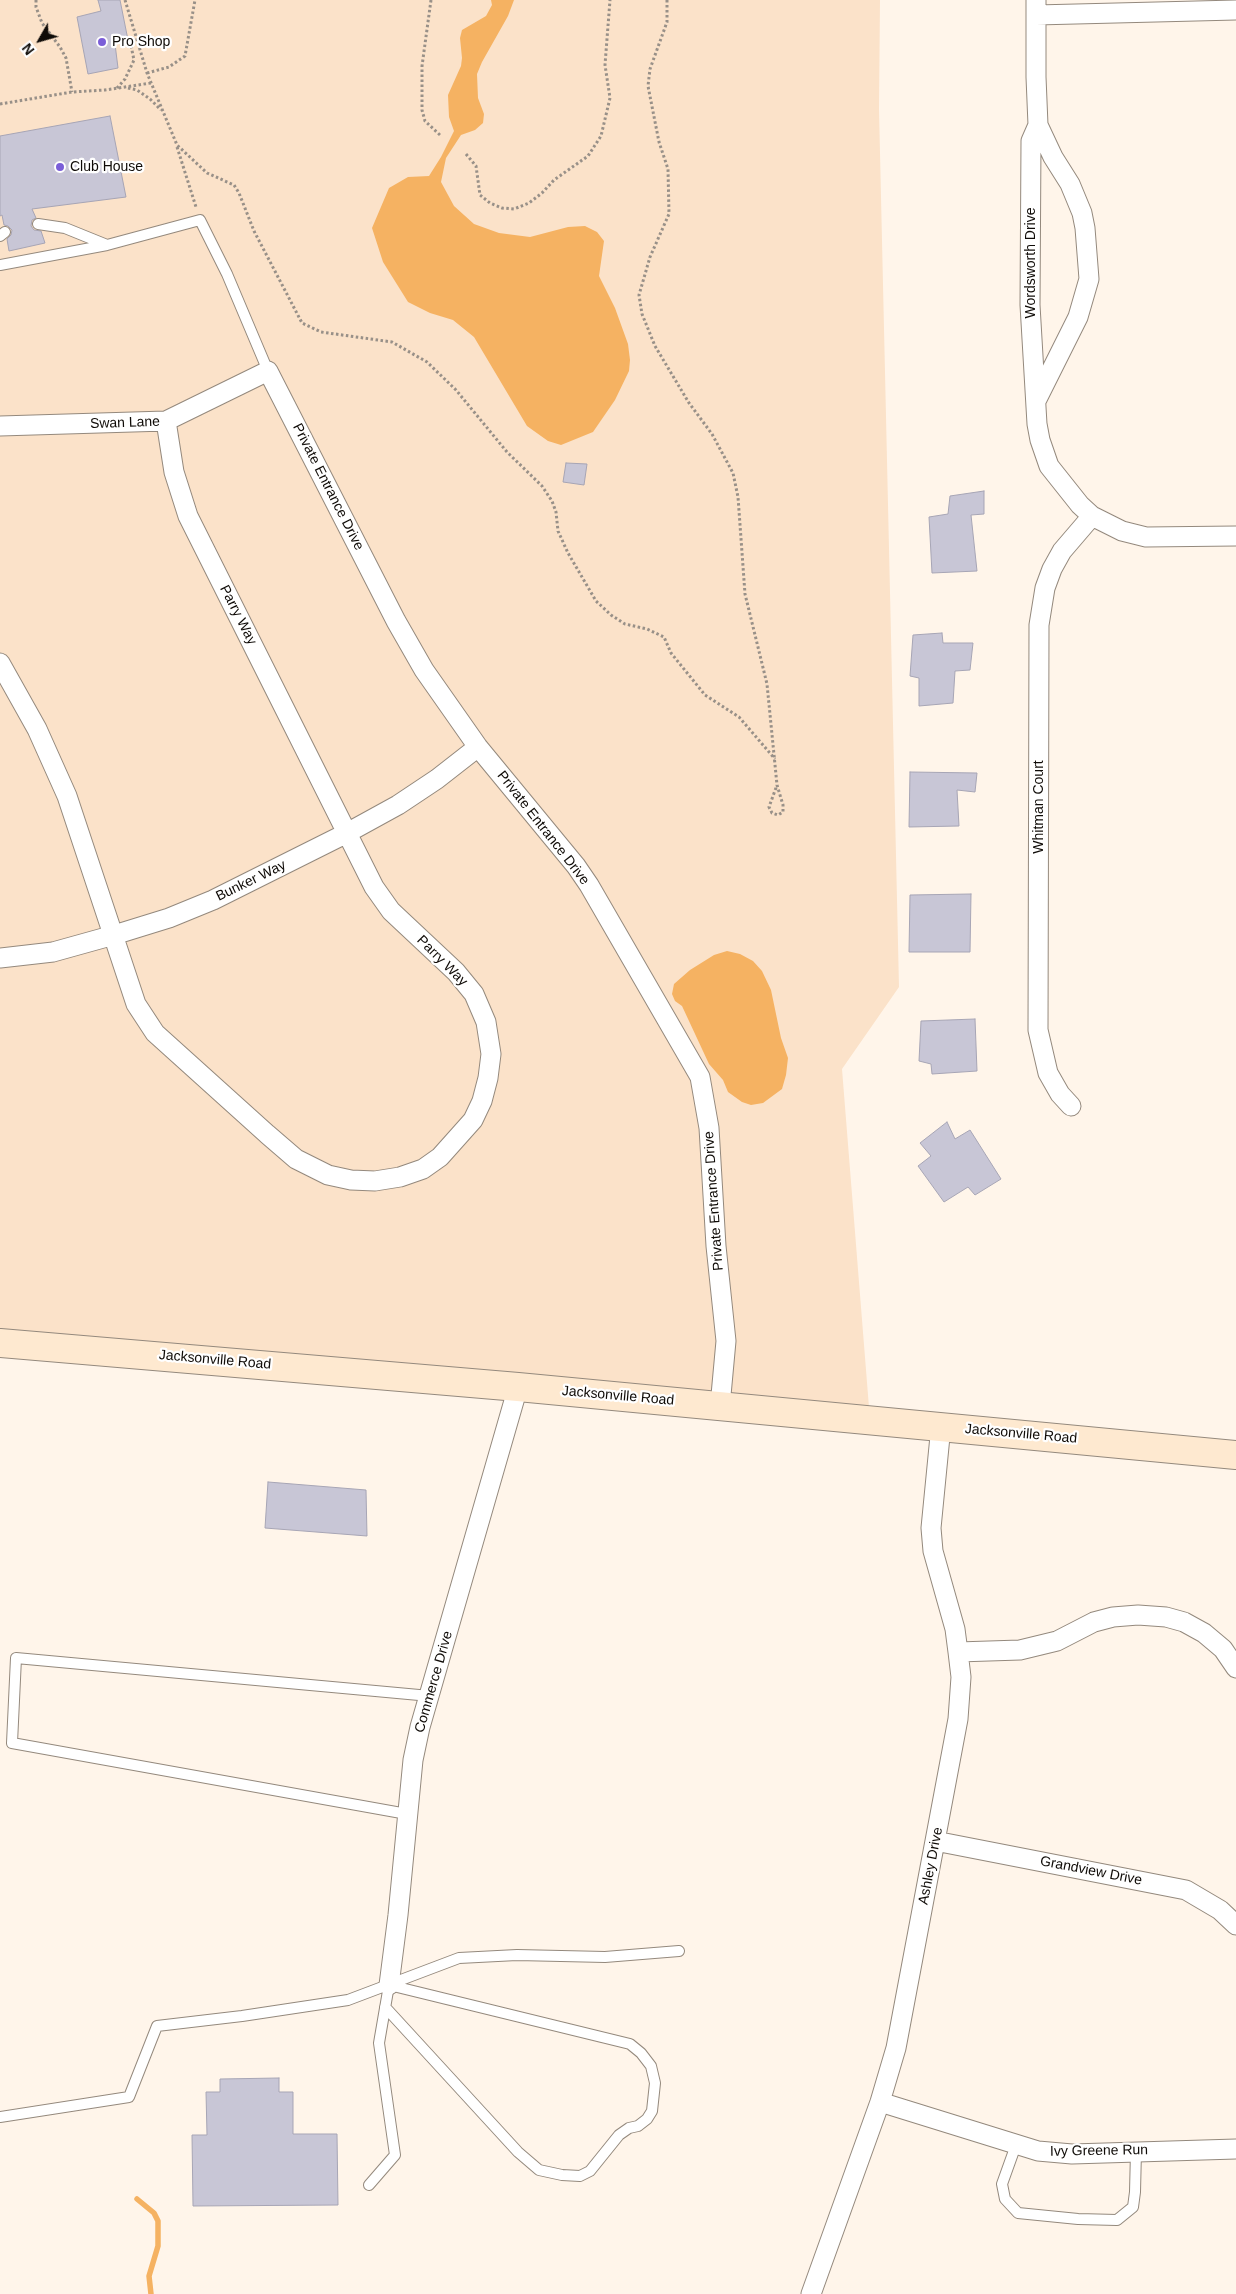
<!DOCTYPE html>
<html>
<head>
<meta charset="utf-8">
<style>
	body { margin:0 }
	#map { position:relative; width:1236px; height:2294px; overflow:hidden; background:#fff5ea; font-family:Arial,sans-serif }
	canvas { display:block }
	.north { position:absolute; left:15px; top:15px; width:50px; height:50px; -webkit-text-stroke:4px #fff; paint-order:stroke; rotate:232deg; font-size:14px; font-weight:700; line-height:20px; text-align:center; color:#0f0b07 }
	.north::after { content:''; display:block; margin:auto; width:18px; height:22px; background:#0f0b07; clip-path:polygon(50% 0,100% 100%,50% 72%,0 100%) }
</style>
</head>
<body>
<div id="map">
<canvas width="1236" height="2294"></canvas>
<div class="north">N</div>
</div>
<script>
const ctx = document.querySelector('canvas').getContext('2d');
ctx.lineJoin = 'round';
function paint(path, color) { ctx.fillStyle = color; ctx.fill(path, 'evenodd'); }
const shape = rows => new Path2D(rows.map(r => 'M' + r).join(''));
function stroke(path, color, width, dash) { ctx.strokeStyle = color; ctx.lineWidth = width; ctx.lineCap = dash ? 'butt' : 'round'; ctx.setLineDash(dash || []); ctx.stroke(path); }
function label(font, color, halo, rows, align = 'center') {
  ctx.font = font + ' Arial,sans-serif'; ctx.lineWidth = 4.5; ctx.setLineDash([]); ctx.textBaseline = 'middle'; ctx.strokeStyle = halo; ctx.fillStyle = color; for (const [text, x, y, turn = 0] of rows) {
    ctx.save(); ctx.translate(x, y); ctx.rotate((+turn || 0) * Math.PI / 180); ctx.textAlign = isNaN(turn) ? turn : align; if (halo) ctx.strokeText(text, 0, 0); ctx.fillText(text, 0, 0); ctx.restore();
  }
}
paint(shape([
	[0,0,880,0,879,109,899,987,842,1069,870,1420,0,1338]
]), '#fbe2c9');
paint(shape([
	[491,0,514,0,508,16,482,62,477,74,478,98,484,114,483,123,475,130,461,135,446,158,441,182,454,206,474,224,499,233,530,237,568,227,585,226,597,232,604,241,599,276,615,308,628,344,630,360,629,371,615,400,593,432,561,445,548,441,527,426,474,337,453,320,430,313,408,302,383,262,372,228,389,188,408,177,429,176,441,157,454,131,449,117,448,95,461,66,462,58,460,38,462,30,486,16,492,5],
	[727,951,740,954,753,961,762,971,771,990,781,1038,788,1058,786,1075,782,1089,763,1103,751,1105,742,1102,728,1092,723,1080,709,1064,682,1006,675,1001,672,994,674,984,690,970,714,955]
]), '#f5b262');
stroke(shape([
	[137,2199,154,2213,158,2221,158,2246,149,2276,151,2294]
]), '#f5b262', 5.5);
const building = shape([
	[98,0,120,0,128,40,115,44,118,68,88,74,77,17,101,11,98,0],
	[110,116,126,197,32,209,36,218,32,220,31,226,34,230,41,231,45,243,9,251,7,239,11,235,12,230,8,226,4,225,2,215,0,216,0,136,110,116],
	[566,463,587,464,584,485,563,482,566,463],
	[984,491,984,514,971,515,977,571,932,573,929,517,948,514,950,496,984,491],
	[942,633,943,643,973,643,970,670,955,671,953,703,919,706,919,678,910,676,913,635,942,633],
	[910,772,977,773,975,792,957,790,959,826,909,827,910,772],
	[971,894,970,952,909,952,910,895,971,894],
	[975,1019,977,1071,932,1074,931,1064,919,1061,921,1021,975,1019],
	[947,1122,955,1139,970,1130,1001,1179,975,1195,968,1187,944,1202,918,1166,931,1156,920,1143,947,1122],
	[268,1482,366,1490,367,1536,265,1528,268,1482],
	[279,2078,279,2092,293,2092,293,2134,337,2134,338,2205,193,2206,192,2135,207,2135,206,2092,220,2092,220,2079,279,2078]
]);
paint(building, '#c8c6d6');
stroke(building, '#a7a5b5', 1);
const lane = shape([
	[38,224,65,228,107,245],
	[0,236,5,232],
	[0,265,107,245,200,220,227,274,268,371],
	[407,1814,12,1743,16,1658,430,1696],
	[385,2007,518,2152,539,2170,562,2175,580,2176,590,2171,619,2135,629,2128,638,2126,647,2119,652,2111,655,2083,651,2066,641,2053,630,2044,389,1985],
	[0,2117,129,2097,157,2026,242,2016,348,2000,459,1958,517,1955,605,1957,679,1951],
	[1016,2145,1002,2184,1005,2199,1018,2213,1078,2219,1117,2220,1133,2207,1135,2192,1136,2151],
	[369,2185,395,2155,379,2043,389,1985]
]);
const street = shape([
	[1036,0,1036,77,1038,125,1053,157,1070,184,1082,213,1085,228,1089,279,1078,317,1037,399],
	[1036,15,1236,10],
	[1038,125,1031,141,1030,305,1037,424,1040,440,1049,466,1080,505,1092,516,1122,531,1146,537,1236,536],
	[0,426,166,421,268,371,396,621,424,670,478,747,576,866,589,885,700,1077,709,1128,716,1246,726,1341,720,1406],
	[0,663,37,729,67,796,136,1004,155,1033,267,1134,296,1159,328,1175,351,1180,375,1181,400,1177,423,1169,440,1157,473,1120,482,1101,488,1078,491,1054,486,1022,474,994,456,972,391,911,374,887,188,516,174,472,166,421],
	[0,958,53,952,114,935,169,918,213,900,347,833,398,805,437,779,478,747],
	[1071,1106,1060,1094,1048,1073,1038,1030,1039,625,1045,588,1052,569,1062,551,1092,516],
	[958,1652,1020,1650,1057,1641,1094,1622,1113,1617,1138,1615,1166,1617,1184,1622,1204,1633,1223,1649,1236,1668],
	[935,1841,1186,1890,1220,1910,1236,1925],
	[389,1985,398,1915,413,1760,420,1727,518,1387],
	[880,2102,1038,2151,1072,2154,1236,2149],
	[811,2294,880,2102,896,2048,958,1719,961,1677,958,1652,955,1629,933,1551,931,1528,941,1426]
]);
const secondary = shape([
	[0,1343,518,1387,1236,1455]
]);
stroke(lane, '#94897d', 12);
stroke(street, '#94897d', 21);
stroke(secondary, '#94897d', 30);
stroke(shape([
	[36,0,36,7,42,23,60,47,66,58,72,92],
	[125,0,147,73,177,145,207,173,234,185,239,193,254,231,302,323,321,332,392,342,427,362,456,390,507,452,542,486,552,501,556,512,558,531,568,553,596,601,611,615,625,624,647,629,664,637,671,653,705,695,739,717,775,759],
	[431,0,422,66,422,110,425,121,440,135],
	[667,0,667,22,650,69,648,86,659,142,668,169,669,214,650,257,639,295,642,314,655,346,689,403,712,434,733,473,738,497,745,594,767,684,777,785,783,805,783,812,778,815,772,813,769,807,777,785],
	[147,73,169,67,185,56,195,0],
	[117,88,125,79,134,60,130,41,136,40],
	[128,88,137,90,150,99,161,110],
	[0,104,72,92,105,90,151,83],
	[177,147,196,207],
	[466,154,476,166,480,195,490,203,502,208,514,209,529,203,542,193,554,180,588,156,601,136,610,98,605,65,610,0]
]), '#989088', 3, [2.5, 2.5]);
stroke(lane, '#fff', 10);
stroke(street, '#fff', 19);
stroke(secondary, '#fee9d0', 28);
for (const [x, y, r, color] of [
	[102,42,5,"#7b5ed8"],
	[60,167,5,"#7b5ed8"]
]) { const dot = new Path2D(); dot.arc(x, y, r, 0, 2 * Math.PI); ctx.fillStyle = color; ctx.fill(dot); stroke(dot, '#fff', 2); }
label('14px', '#0f0b07', '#fff', [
	["Pro Shop",112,42],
	["Club House",70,167]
], 'left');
label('14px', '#0f0b07', '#fff', [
	["Wordsworth Drive",1031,263,-90],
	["Swan Lane",125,423,-2],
	["Private Entrance Drive",328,487,63],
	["Parry Way",238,615,63],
	["Whitman Court",1039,807,-90],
	["Private Entrance Drive",543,828,52],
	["Bunker Way",251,881,-26],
	["Parry Way",442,961,45],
	["Private Entrance Drive",714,1201,-94],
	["Jacksonville Road",215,1360,5],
	["Jacksonville Road",618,1396,5],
	["Jacksonville Road",1021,1434,5],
	["Commerce Drive",434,1682,-74],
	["Ashley Drive",931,1866,-79],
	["Grandview Drive",1091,1871,11],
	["Ivy Greene Run",1099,2151,-1]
]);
</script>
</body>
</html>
